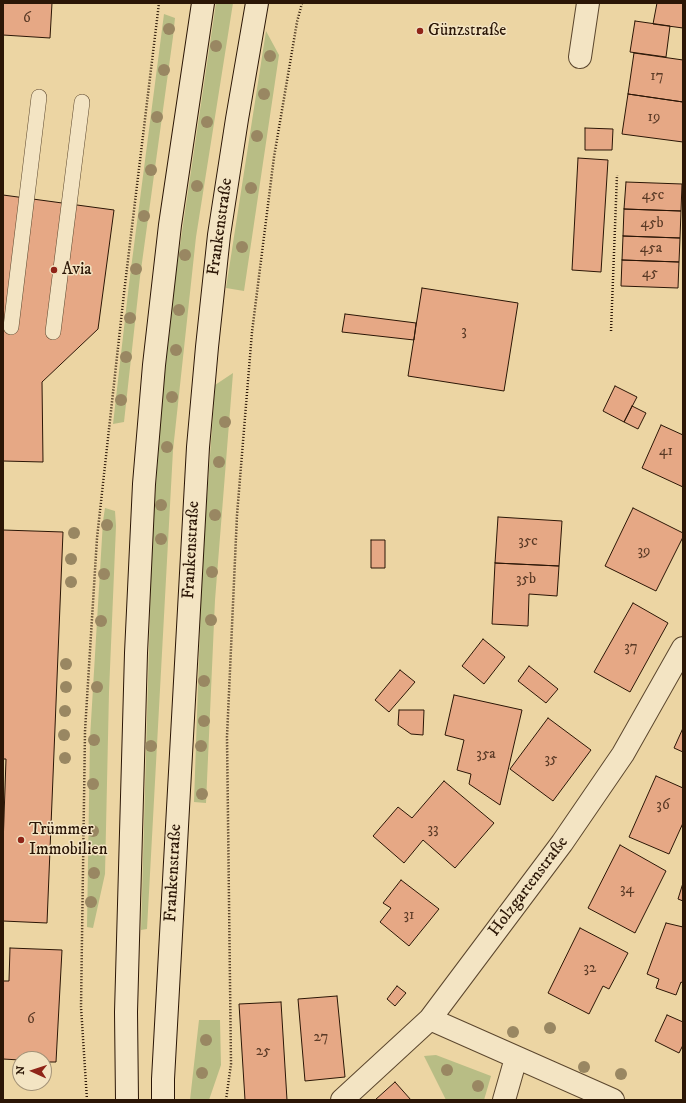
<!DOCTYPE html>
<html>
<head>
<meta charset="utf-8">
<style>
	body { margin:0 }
	#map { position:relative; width:686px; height:1103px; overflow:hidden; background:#ecd5a3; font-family:"IM FELL DW Pica",serif }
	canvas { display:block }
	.frame { position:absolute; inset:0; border:4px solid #2b1606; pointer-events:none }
	.north { position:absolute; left:12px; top:1051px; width:40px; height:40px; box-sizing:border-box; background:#f3e4c3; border:1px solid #a39277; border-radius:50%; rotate:273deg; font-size:11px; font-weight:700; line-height:16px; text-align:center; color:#2b1606 }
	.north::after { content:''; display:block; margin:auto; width:14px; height:18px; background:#8f2418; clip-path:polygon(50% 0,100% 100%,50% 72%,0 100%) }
</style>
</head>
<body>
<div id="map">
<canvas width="686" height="1103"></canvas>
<div class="frame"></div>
<div class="north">N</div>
</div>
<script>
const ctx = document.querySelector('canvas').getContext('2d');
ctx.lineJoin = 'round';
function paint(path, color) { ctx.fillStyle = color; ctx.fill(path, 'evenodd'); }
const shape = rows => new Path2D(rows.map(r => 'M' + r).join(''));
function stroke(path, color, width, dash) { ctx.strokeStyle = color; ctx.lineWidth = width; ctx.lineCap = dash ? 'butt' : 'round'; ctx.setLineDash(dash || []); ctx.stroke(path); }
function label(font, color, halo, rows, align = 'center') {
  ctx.font = font + ' "IM FELL DW Pica",serif'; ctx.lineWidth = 3; ctx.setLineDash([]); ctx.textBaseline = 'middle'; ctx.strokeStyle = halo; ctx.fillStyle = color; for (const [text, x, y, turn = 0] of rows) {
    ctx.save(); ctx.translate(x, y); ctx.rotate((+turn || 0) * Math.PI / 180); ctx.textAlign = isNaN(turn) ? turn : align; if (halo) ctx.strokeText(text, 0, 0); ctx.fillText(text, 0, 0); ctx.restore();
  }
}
paint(shape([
	[216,3,233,3,196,237,173,450,147,929,141,930,152,539,162,400,176,272],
	[164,14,175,18,173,37,140,277,124,422,113,424,129,284],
	[266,31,279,55,244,291,226,288],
	[233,373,215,600,206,803,194,802,202,569,215,385],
	[105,508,115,511,116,526,109,692,105,874,93,928,87,927,90,738,103,521],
	[199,1020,220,1020,221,1065,209,1100,190,1100],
	[436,1055,491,1076,484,1100,446,1100,424,1056]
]), '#b8bd85');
const building = shape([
	[3,3,52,3,50,38,3,35,3,3],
	[657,3,683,3,683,28,653,24,657,3],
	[635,21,670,26,666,57,630,52,635,21],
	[634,53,683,60,683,102,628,94,634,53],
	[628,94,683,102,683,142,622,134,628,94],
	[585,128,613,129,612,150,585,150,585,128],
	[578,158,608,160,601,272,572,270,578,158],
	[626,182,682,184,681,211,624,209,626,182],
	[3,195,114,210,98,329,42,382,43,462,3,461,3,195],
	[624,209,681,211,680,238,623,236,624,209],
	[623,236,680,238,679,262,622,260,623,236],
	[622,260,679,262,678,288,621,286,622,260],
	[422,288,518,303,504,391,408,376,422,288],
	[345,314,416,323,414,340,342,332,345,314],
	[615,386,637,397,624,422,603,411,615,386],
	[632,406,646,413,638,429,624,422,632,406],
	[661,425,683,435,683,487,642,468,661,425],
	[633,508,683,533,683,537,656,591,605,566,633,508],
	[498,517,562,521,559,566,495,563,498,517],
	[3,530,63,532,47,923,3,921,3,846,6,759,3,759,3,530],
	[371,540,385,540,385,568,371,568,371,540],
	[495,563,559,566,557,596,529,594,528,626,492,624,495,563],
	[633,603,668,623,630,692,594,672,633,603],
	[483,639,505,657,484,684,462,666,483,639],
	[529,666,558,689,546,703,518,681,529,666],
	[400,670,415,682,389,712,375,700,400,670],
	[454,695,522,710,500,805,469,784,471,774,457,770,464,740,445,735,454,695],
	[399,710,424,710,423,735,411,734,398,725,399,710],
	[548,718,591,750,553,801,510,769,548,718],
	[683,728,683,752,674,748,683,728],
	[656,776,683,788,683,823,669,854,629,837,656,776],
	[444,781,494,823,455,868,423,840,404,863,373,836,398,807,412,818,444,781],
	[620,845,666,871,635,933,588,908,620,845],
	[401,880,439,909,409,946,380,922,391,908,383,903,401,880],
	[683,883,683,901,678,899,683,883],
	[666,923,683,927,683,983,681,982,676,995,656,988,659,979,647,974,666,923],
	[580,928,628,953,609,989,603,986,589,1014,548,993,580,928],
	[10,948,62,950,56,1062,44,1062,44,1059,20,1059,20,1060,3,1059,3,981,9,981,10,948],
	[397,986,406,993,395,1006,387,999,397,986],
	[337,996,345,1077,305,1081,298,999,337,996],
	[281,1002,287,1100,245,1100,239,1004,281,1002],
	[667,1015,683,1022,683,1045,679,1053,655,1041,667,1015],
	[395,1082,411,1100,375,1100,395,1082]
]);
paint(building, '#e6a885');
stroke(building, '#2b1606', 1);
const lane = shape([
	[11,327,39,97],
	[53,332,82,102]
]);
const street = shape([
	[580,57,588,3],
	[430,1019,613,1100],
	[342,1100,430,1019,562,843,623,754,683,648],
	[504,1100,516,1058]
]);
const secondary = shape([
	[127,1100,126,1012,136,653,144,484,154,365,170,225,203,3],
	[163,1100,163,1079,198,447,207,347,219,235,237,119,257,3]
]);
stroke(lane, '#5b462d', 16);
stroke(street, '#5b462d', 24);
stroke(secondary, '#2b1606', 24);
stroke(shape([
	[611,331,617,175],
	[87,1100,81,1007,85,731,97,538,124,293,159,3],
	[226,1100,231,1064,227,737,237,515,252,332,274,157,297,22,302,3]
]), '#2b1606', 2.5, [1, 2]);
stroke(lane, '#f3e4c3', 15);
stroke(street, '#f3e4c3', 22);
stroke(secondary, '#f3e4c3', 22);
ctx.fillStyle = '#998762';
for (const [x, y] of [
	[169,29],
	[216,46],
	[270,56],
	[164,70],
	[264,94],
	[157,117],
	[207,122],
	[257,136],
	[151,170],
	[197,186],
	[251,188],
	[144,216],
	[242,247],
	[185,255],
	[136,269],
	[179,310],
	[130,318],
	[176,350],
	[126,357],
	[172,397],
	[121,400],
	[225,422],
	[167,447],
	[219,462],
	[161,505],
	[215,515],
	[107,525],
	[74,533],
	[161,539],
	[71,559],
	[212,572],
	[104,574],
	[71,582],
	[211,620],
	[101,621],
	[66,664],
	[204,681],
	[66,687],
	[97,687],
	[65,711],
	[204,721],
	[64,735],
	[94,740],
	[151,746],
	[201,746],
	[65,758],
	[93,784],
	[202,794],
	[93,831],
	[94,873],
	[91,902],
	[550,1028],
	[513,1032],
	[206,1040],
	[584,1067],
	[447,1070],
	[202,1073],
	[621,1074],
	[478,1086]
]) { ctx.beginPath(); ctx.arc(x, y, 6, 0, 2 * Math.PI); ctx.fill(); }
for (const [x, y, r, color] of [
	[420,31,4,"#8f2418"],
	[54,270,4,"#8f2418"],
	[21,840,4,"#8f2418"]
]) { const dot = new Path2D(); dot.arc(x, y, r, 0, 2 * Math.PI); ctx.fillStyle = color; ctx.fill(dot); stroke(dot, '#f3e4c3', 1.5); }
label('15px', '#5a3a26', null, [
	["6",27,19],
	["17",657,77],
	["19",654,118],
	["45c",653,196],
	["45b",652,224],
	["45a",651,249],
	["45",650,274],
	["3",464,332],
	["41",666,452],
	["35c",528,542],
	["39",644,552],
	["35b",526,580],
	["37",631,648],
	["35a",486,755],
	["35",551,760],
	["36",663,806],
	["33",433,830],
	["34",627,890],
	["31",409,916],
	["32",590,969],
	["6",31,1020],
	["27",321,1038],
	["25",263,1052]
]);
label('17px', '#2b1606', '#f3e4c3', [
	["Günzstraße",428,31],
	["Avia",62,270],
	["Trümmer",29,830],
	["Immobilien",29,850]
], 'left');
label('17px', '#2b1606', '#f3e4c3', [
	["Frankenstraße",221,227,-82],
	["Frankenstraße",192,550,-87],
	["Frankenstraße",174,873,-87],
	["Holzgartenstraße",529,887,-53]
]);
</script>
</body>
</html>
